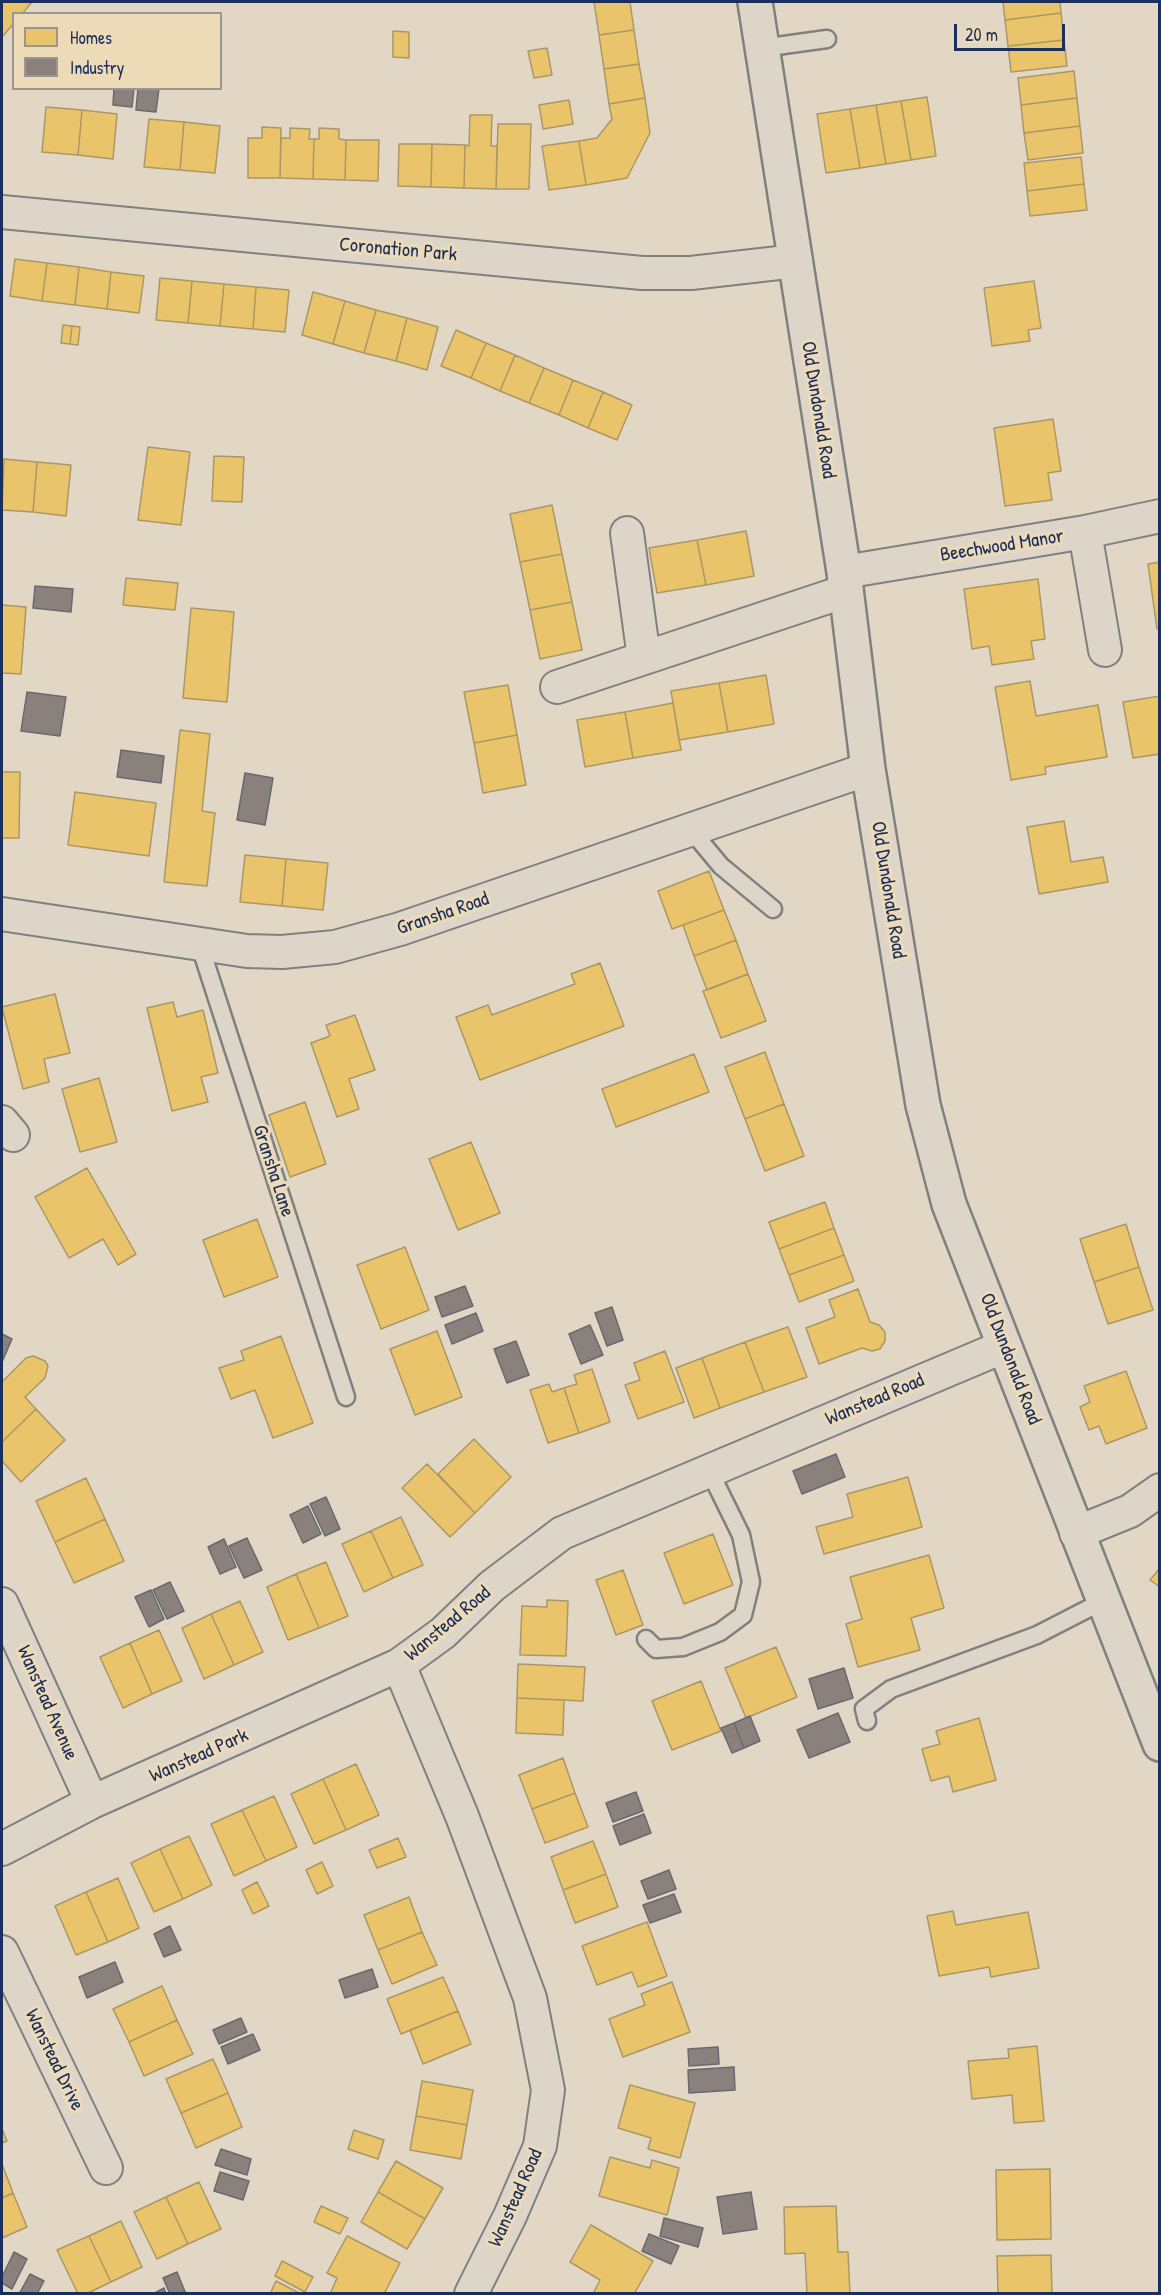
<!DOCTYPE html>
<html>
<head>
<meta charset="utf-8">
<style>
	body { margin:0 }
	#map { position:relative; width:1161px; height:2295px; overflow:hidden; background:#e1d7c4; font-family:"Patrick Hand",sans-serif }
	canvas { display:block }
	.frame { position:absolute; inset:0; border:3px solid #1b2f5e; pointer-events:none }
	.legend { position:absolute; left:12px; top:12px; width:210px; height:78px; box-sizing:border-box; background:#eddbb8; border:2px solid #999694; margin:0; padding:8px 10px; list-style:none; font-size:18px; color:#1b2f5e }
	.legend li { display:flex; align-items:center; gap:12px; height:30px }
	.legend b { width:30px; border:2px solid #999694 }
	.scale { position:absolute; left:954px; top:24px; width:111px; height:27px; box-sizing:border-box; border:3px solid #1b2f5e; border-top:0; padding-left:8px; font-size:18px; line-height:21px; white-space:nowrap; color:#1b2f5e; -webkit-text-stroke:4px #eddbb8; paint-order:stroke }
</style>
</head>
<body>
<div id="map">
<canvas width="1161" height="2295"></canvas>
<div class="frame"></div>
<ul class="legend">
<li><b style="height:16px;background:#e9c46a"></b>Homes</li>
<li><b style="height:16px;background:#8a817c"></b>Industry</li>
</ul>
<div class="scale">20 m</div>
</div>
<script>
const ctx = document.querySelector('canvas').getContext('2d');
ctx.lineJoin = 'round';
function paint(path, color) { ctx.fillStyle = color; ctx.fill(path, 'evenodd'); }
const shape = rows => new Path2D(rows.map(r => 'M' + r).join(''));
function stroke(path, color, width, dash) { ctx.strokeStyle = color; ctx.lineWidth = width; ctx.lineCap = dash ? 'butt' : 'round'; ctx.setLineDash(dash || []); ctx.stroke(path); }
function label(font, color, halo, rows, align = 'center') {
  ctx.font = font + ' "Patrick Hand",sans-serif'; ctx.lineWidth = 6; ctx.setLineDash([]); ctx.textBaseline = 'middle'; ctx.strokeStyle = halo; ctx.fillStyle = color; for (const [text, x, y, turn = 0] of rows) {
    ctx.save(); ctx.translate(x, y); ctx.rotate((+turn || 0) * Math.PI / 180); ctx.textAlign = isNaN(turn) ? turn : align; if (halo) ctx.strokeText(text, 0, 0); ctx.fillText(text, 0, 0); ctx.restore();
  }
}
const homes = shape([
	[2,2,32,2,22,14,14,14,14,23,2,37,2,2],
	[594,2,630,2,634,30,599,35,594,2],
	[1003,2,1060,2,1061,13,1005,20,1003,2],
	[1061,13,1064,40,1008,46,1005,20,1061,13],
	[634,30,639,64,604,69,599,35,634,30],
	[393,31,409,32,409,58,393,57,393,31],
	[1064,40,1067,66,1011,72,1008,46,1064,40],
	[547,48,552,75,534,78,528,51,547,48],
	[639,64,645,98,609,104,604,69,639,64],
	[1074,71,1077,98,1021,105,1018,78,1074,71],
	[927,97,936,156,911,160,901,101,927,97],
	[645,98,650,133,627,178,586,185,579,141,597,138,612,119,609,104,645,98],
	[1077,98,1080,126,1024,133,1021,105,1077,98],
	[569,100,573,124,543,129,539,105,569,100],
	[901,101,911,160,886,164,876,105,901,101],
	[876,105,886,164,860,168,850,109,876,105],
	[46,107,82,110,78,155,42,152,46,107],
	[850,109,860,168,826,173,817,114,850,109],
	[82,110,117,114,113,159,78,155,82,110],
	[470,115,492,115,491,146,497,146,496,189,464,188,465,145,469,146,470,115],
	[149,119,184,122,180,170,144,167,149,119],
	[184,122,220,126,215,173,180,170,184,122],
	[498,124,531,124,529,189,496,189,498,124],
	[1080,126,1083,153,1028,160,1024,133,1080,126],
	[262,127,281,128,280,178,248,178,248,138,262,138,262,127],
	[290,128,310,129,309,139,314,139,313,179,280,178,281,138,290,138,290,128],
	[319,128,339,129,339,139,346,140,345,180,313,179,314,139,319,139,319,128],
	[346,140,379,140,378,181,345,180,346,140],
	[579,141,586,185,549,190,542,146,579,141],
	[399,144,432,144,431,187,398,186,399,144],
	[432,144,465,145,464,188,431,187,432,144],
	[1081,157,1084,184,1027,191,1024,163,1081,157],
	[1084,184,1087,210,1030,216,1027,191,1084,184],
	[15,259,47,263,42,301,10,296,15,259],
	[47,263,79,267,75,305,42,301,47,263],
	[79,267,111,272,107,309,75,305,79,267],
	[111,272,144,276,139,313,107,309,111,272],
	[160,278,192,281,188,323,156,320,160,278],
	[192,281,224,284,220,326,188,323,192,281],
	[1034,281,1041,328,1028,330,1030,341,992,346,984,288,1034,281],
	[224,284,256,287,253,329,220,326,224,284],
	[256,287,289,290,285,332,253,329,256,287],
	[313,292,345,301,333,344,302,335,313,292],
	[345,301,376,310,364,353,333,344,345,301],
	[376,310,407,318,396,361,364,353,376,310],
	[407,318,438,327,427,370,396,361,407,318],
	[63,325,72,326,70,344,61,343,63,325],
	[72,326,80,327,78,345,70,344,72,326],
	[456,330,486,343,471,378,441,366,456,330],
	[486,343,515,355,500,391,471,378,486,343],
	[515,355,544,368,529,403,500,391,515,355],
	[544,368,573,380,559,415,529,403,544,368],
	[573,380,603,392,588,428,559,415,573,380],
	[603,392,632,405,617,440,588,428,603,392],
	[1053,419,1061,471,1048,473,1052,500,1005,506,994,428,1053,419],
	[148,447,190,452,181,525,138,520,148,447],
	[214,456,244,457,242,502,212,501,214,456],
	[4,459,37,462,33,512,2,510,4,459],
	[37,462,71,465,66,516,33,512,37,462],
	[552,505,562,554,520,562,510,514,552,505],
	[746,531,754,576,706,585,697,540,746,531],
	[697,540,706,585,657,593,649,548,697,540],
	[562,554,572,602,530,610,520,562,562,554],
	[1160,562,1160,628,1157,629,1148,564,1160,562],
	[126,578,178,583,175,610,123,605,126,578],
	[1038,579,1045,639,1031,641,1034,659,992,665,989,646,972,649,964,589,1038,579],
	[572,602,582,650,540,659,530,610,572,602],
	[2,605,26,607,21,674,2,673,2,605],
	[191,608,234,612,227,702,183,698,191,608],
	[766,675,774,724,728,732,719,683,766,675],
	[1030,681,1036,716,1098,705,1107,757,1045,767,1046,774,1011,780,995,687,1030,681],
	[719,683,728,732,679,740,671,691,719,683],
	[508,685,517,735,474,743,464,692,508,685],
	[1160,696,1160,754,1133,758,1123,702,1160,696],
	[673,703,681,750,633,758,625,712,673,703],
	[625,712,633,758,585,767,577,720,625,712],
	[180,730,210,734,202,811,215,813,207,886,164,882,180,730],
	[517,735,526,785,483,793,474,743,517,735],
	[2,772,20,772,19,838,2,838,2,772],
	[75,792,156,803,149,856,68,845,75,792],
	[1064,821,1071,862,1103,857,1108,882,1039,894,1027,827,1064,821],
	[245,855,286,859,282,906,240,902,245,855],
	[286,859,328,863,323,910,282,906,286,859],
	[709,871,724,910,672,929,658,891,709,871],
	[724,910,736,940,694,956,683,925,724,910],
	[736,940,748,974,707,990,694,956,736,940],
	[600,963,624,1026,480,1080,456,1017,488,1005,492,1015,575,984,571,974,600,963],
	[748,974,766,1021,721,1038,703,991,748,974],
	[55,994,70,1053,44,1059,49,1082,23,1089,2,1007,55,994],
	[173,1002,177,1017,203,1010,218,1073,201,1077,208,1102,172,1111,147,1008,173,1002],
	[355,1015,375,1070,349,1079,359,1109,337,1117,311,1043,330,1036,326,1025,355,1015],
	[765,1052,784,1104,745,1119,725,1067,765,1052],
	[694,1054,709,1092,616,1127,602,1089,694,1054],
	[99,1078,117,1142,80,1152,62,1089,99,1078],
	[305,1102,326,1164,290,1177,269,1115,305,1102],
	[784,1104,804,1156,765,1171,745,1119,784,1104],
	[471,1142,500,1213,458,1230,429,1159,471,1142],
	[87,1168,136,1254,118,1265,103,1239,69,1258,35,1197,87,1168],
	[825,1202,834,1228,779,1249,769,1222,825,1202],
	[257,1219,278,1277,224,1297,203,1240,257,1219],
	[1126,1224,1139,1267,1094,1282,1080,1239,1126,1224],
	[834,1228,844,1255,789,1275,779,1249,834,1228],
	[405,1247,429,1310,381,1329,357,1265,405,1247],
	[844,1255,854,1281,799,1302,789,1275,844,1255],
	[1139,1267,1153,1310,1108,1324,1094,1282,1139,1267],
	[858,1289,870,1322,879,1325,885,1332,885,1341,880,1349,872,1351,862,1348,819,1364,806,1328,835,1317,829,1300,858,1289],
	[788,1327,807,1377,764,1392,745,1342,788,1327],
	[437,1331,462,1397,415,1415,390,1349,437,1331],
	[281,1336,313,1423,273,1438,255,1390,231,1399,219,1368,244,1360,241,1351,281,1336],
	[745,1342,764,1392,720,1408,702,1358,745,1342],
	[665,1351,684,1402,638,1419,625,1385,640,1380,634,1363,665,1351],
	[33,1356,45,1361,48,1366,45,1378,25,1397,36,1409,2,1442,2,1382,26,1358,33,1356],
	[702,1358,720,1408,694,1418,676,1368,702,1358],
	[592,1369,610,1422,579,1433,564,1388,577,1384,574,1375,592,1369],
	[1126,1371,1147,1428,1106,1444,1099,1426,1089,1430,1080,1407,1090,1402,1084,1386,1126,1371],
	[549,1384,552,1392,564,1388,579,1433,548,1443,530,1390,549,1384],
	[36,1409,65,1440,21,1482,2,1461,2,1442,36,1409],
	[474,1439,511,1477,475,1513,438,1474,474,1439],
	[427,1464,475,1513,450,1537,402,1488,427,1464],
	[908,1477,922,1527,824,1554,816,1527,853,1517,847,1494,908,1477],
	[86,1478,105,1519,55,1542,36,1501,86,1478],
	[401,1517,423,1565,393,1578,371,1531,401,1517],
	[105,1519,124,1561,74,1583,55,1542,105,1519],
	[371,1531,393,1578,364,1592,342,1544,371,1531],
	[713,1534,733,1585,684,1604,664,1553,713,1534],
	[929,1555,944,1608,911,1618,920,1650,858,1667,846,1624,862,1619,850,1577,929,1555],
	[326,1562,348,1616,319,1628,296,1574,326,1562],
	[1160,1568,1160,1587,1150,1580,1160,1568],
	[623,1570,643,1625,616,1635,596,1580,623,1570],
	[296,1574,319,1628,288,1640,267,1587,296,1574],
	[547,1600,568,1601,566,1656,520,1655,522,1606,547,1607,547,1600],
	[240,1601,263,1652,234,1665,211,1614,240,1601],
	[211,1614,234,1665,204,1679,182,1628,211,1614],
	[159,1630,182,1681,152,1694,130,1643,159,1630],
	[130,1643,152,1694,123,1708,100,1657,130,1643],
	[776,1647,797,1697,746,1718,725,1668,776,1647],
	[518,1664,585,1667,583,1701,517,1698,518,1664],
	[701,1681,721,1731,672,1750,652,1701,701,1681],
	[517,1698,564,1700,563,1735,516,1733,517,1698],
	[979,1718,996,1780,953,1792,949,1776,931,1781,922,1749,940,1744,936,1731,979,1718],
	[563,1758,575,1793,532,1809,519,1775,563,1758],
	[356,1764,379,1815,346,1830,323,1779,356,1764],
	[323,1779,346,1830,314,1844,291,1794,323,1779],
	[575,1793,588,1827,545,1843,532,1809,575,1793],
	[274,1796,297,1847,266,1861,242,1810,274,1796],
	[242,1810,266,1861,234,1876,211,1824,242,1810],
	[189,1836,212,1885,183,1899,160,1849,189,1836],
	[398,1838,406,1857,377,1868,369,1850,398,1838],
	[593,1841,606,1874,563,1890,551,1857,593,1841],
	[160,1849,183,1899,154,1912,131,1863,160,1849],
	[322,1862,333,1886,317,1894,306,1870,322,1862],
	[606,1874,618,1907,575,1923,563,1890,606,1874],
	[118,1878,139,1928,108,1942,86,1892,118,1878],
	[257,1882,269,1906,253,1914,242,1890,257,1882],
	[86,1892,108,1942,76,1955,55,1906,86,1892],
	[409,1897,422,1932,378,1950,364,1915,409,1897],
	[953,1911,956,1925,1028,1912,1039,1968,991,1977,989,1967,939,1976,927,1916,953,1911],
	[647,1922,667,1976,638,1987,632,1972,597,1985,582,1946,647,1922],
	[422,1932,437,1965,392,1984,378,1950,422,1932],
	[443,1977,458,2011,401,2034,387,1999,443,1977],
	[672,1982,690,2032,623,2057,609,2019,645,2005,641,1994,672,1982],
	[162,1986,177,2020,129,2042,113,2009,162,1986],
	[458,2011,471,2044,423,2064,410,2030,458,2011],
	[177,2020,193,2054,144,2076,129,2042,177,2020],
	[1037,2046,1044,2121,1014,2123,1012,2095,972,2099,968,2061,1009,2058,1008,2049,1037,2046],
	[213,2059,228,2093,181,2113,166,2079,213,2059],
	[422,2081,473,2090,467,2125,416,2116,422,2081],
	[630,2085,695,2103,680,2158,648,2149,651,2138,618,2128,630,2085],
	[228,2093,242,2127,196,2148,181,2113,228,2093],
	[416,2116,467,2125,461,2159,410,2150,416,2116],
	[2,2129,7,2141,2,2143,2,2129],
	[354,2130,384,2140,378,2159,348,2149,354,2130],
	[610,2157,650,2168,652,2160,679,2168,667,2215,599,2196,610,2157],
	[396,2161,443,2188,425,2219,378,2192,396,2161],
	[2,2164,13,2193,2,2198,2,2164],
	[1050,2169,1051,2239,997,2240,996,2170,1050,2169],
	[199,2182,221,2229,188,2244,166,2197,199,2182],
	[378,2192,425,2219,407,2249,361,2222,378,2192],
	[13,2193,27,2227,2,2238,2,2198,13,2193],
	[166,2197,188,2244,157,2259,134,2212,166,2197],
	[321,2206,348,2218,340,2234,314,2222,321,2206],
	[836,2206,838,2252,848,2252,850,2294,807,2294,805,2253,785,2254,784,2207,836,2206],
	[121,2221,142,2267,111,2282,89,2236,121,2221],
	[591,2225,653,2261,634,2294,597,2294,594,2292,600,2280,570,2262,591,2225],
	[89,2236,111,2282,86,2294,78,2294,57,2250,89,2236],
	[347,2236,400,2263,384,2294,330,2294,337,2278,327,2273,347,2236],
	[1051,2255,1052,2294,998,2294,997,2256,1051,2255],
	[282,2261,313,2277,305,2292,275,2276,282,2261],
	[276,2281,301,2294,270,2294,276,2281]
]);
paint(homes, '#e9c46a');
stroke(homes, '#ab9766', 1.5);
const industry = shape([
	[114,88,134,88,132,107,113,105,114,88],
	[138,88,159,88,156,112,136,110,138,88],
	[35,586,73,589,71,612,33,608,35,586],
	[27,692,66,697,60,736,21,731,27,692],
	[121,750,164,756,161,783,117,777,121,750],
	[245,773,273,778,265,825,237,820,245,773],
	[465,1286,473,1306,442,1317,435,1297,465,1286],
	[612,1307,623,1340,607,1346,595,1313,612,1307],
	[476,1313,483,1331,452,1344,445,1325,476,1313],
	[590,1325,603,1355,581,1364,569,1334,590,1325],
	[2,1334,12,1339,2,1362,2,1334],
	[516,1341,529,1375,507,1383,494,1349,516,1341],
	[836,1454,845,1477,802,1494,793,1471,836,1454],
	[326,1497,340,1529,325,1536,310,1504,326,1497],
	[308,1506,321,1534,303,1543,290,1515,308,1506],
	[247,1538,262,1570,244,1578,229,1546,247,1538],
	[224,1539,236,1567,220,1574,208,1547,224,1539],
	[170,1582,184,1611,167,1619,153,1590,170,1582],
	[151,1590,164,1619,149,1627,135,1597,151,1590],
	[844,1668,853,1698,818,1709,809,1679,844,1668],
	[838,1713,850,1742,809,1758,797,1730,838,1713],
	[750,1716,760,1741,744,1748,734,1723,750,1716],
	[734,1723,744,1748,732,1753,721,1728,734,1723],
	[636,1792,643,1811,613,1822,606,1803,636,1792],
	[644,1814,651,1833,620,1845,613,1826,644,1814],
	[669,1870,676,1889,648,1899,641,1881,669,1870],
	[674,1894,681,1912,650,1923,643,1905,674,1894],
	[170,1926,181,1950,164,1957,154,1934,170,1926],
	[115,1962,123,1982,87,1998,79,1977,115,1962],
	[372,1969,378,1987,345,1998,339,1980,372,1969],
	[241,2018,247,2032,219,2044,213,2030,241,2018],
	[253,2034,260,2050,228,2064,221,2047,253,2034],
	[718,2047,719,2064,689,2066,688,2049,718,2047],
	[734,2067,735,2090,689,2093,688,2070,734,2067],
	[221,2149,251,2159,247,2175,215,2165,221,2149],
	[220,2172,249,2181,243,2200,214,2191,220,2172],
	[751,2192,757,2229,723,2234,717,2197,751,2192],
	[664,2218,703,2228,698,2247,660,2236,664,2218],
	[649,2234,679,2246,671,2264,642,2251,649,2234],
	[14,2252,27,2259,12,2289,2,2283,2,2277,14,2252],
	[177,2272,186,2294,170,2294,163,2278,177,2272],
	[30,2274,44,2281,37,2294,19,2294,30,2274],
	[164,2288,166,2294,153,2294,164,2288]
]);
paint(industry, '#8a817c');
stroke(industry, '#696873', 1.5);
const service = shape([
	[762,48,827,39],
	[691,830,721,866,773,909],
	[200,946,346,1397],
	[646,1639,656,1649,683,1647,720,1632,743,1615,751,1582,741,1535,709,1470],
	[867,1721,864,1709,891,1689,1037,1635,1103,1601]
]);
const minor = shape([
	[2,212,642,273,691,273,796,261],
	[1085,532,1105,650],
	[627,533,644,658],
	[844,572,1085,532,1160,516],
	[557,687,846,591],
	[2,914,247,951,282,952,335,947,400,929,868,769],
	[2,1122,13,1135],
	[1076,1533,1130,1511,1160,1490],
	[2,1604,92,1802],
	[399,1665,462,1816,530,1998,548,2090,540,2146,510,2216,471,2294],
	[2,1849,92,1802,399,1665,443,1633,492,1586,562,1533,1005,1346],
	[2,1952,106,2168]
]);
const tertiary = shape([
	[755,2,844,572,868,769,923,1105,949,1204,1160,1744]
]);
stroke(service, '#808080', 21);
stroke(minor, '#808080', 36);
stroke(tertiary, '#808080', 38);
stroke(service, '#ddd5c8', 16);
stroke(minor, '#ddd5c8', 32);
stroke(tertiary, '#ddd5c8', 33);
label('20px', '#1b2f5e', '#eddbb8', [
	["Coronation Park",398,250,5],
	["Old Dundonald Road",818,410,81],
	["Beechwood Manor",1002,546,-9],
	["Old Dundonald Road",888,890,81],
	["Gransha Road",443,914,-19],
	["Gransha Lane",273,1171,72],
	["Old Dundonald Road",1010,1359,69],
	["Wanstead Road",875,1400,-23],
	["Wanstead Road",448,1624,-40],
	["Wanstead Avenue",47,1703,66],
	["Wanstead Park",199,1756,-24],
	["Wanstead Drive",54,2060,64],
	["Wanstead Road",516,2198,-66]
]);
</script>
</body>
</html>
